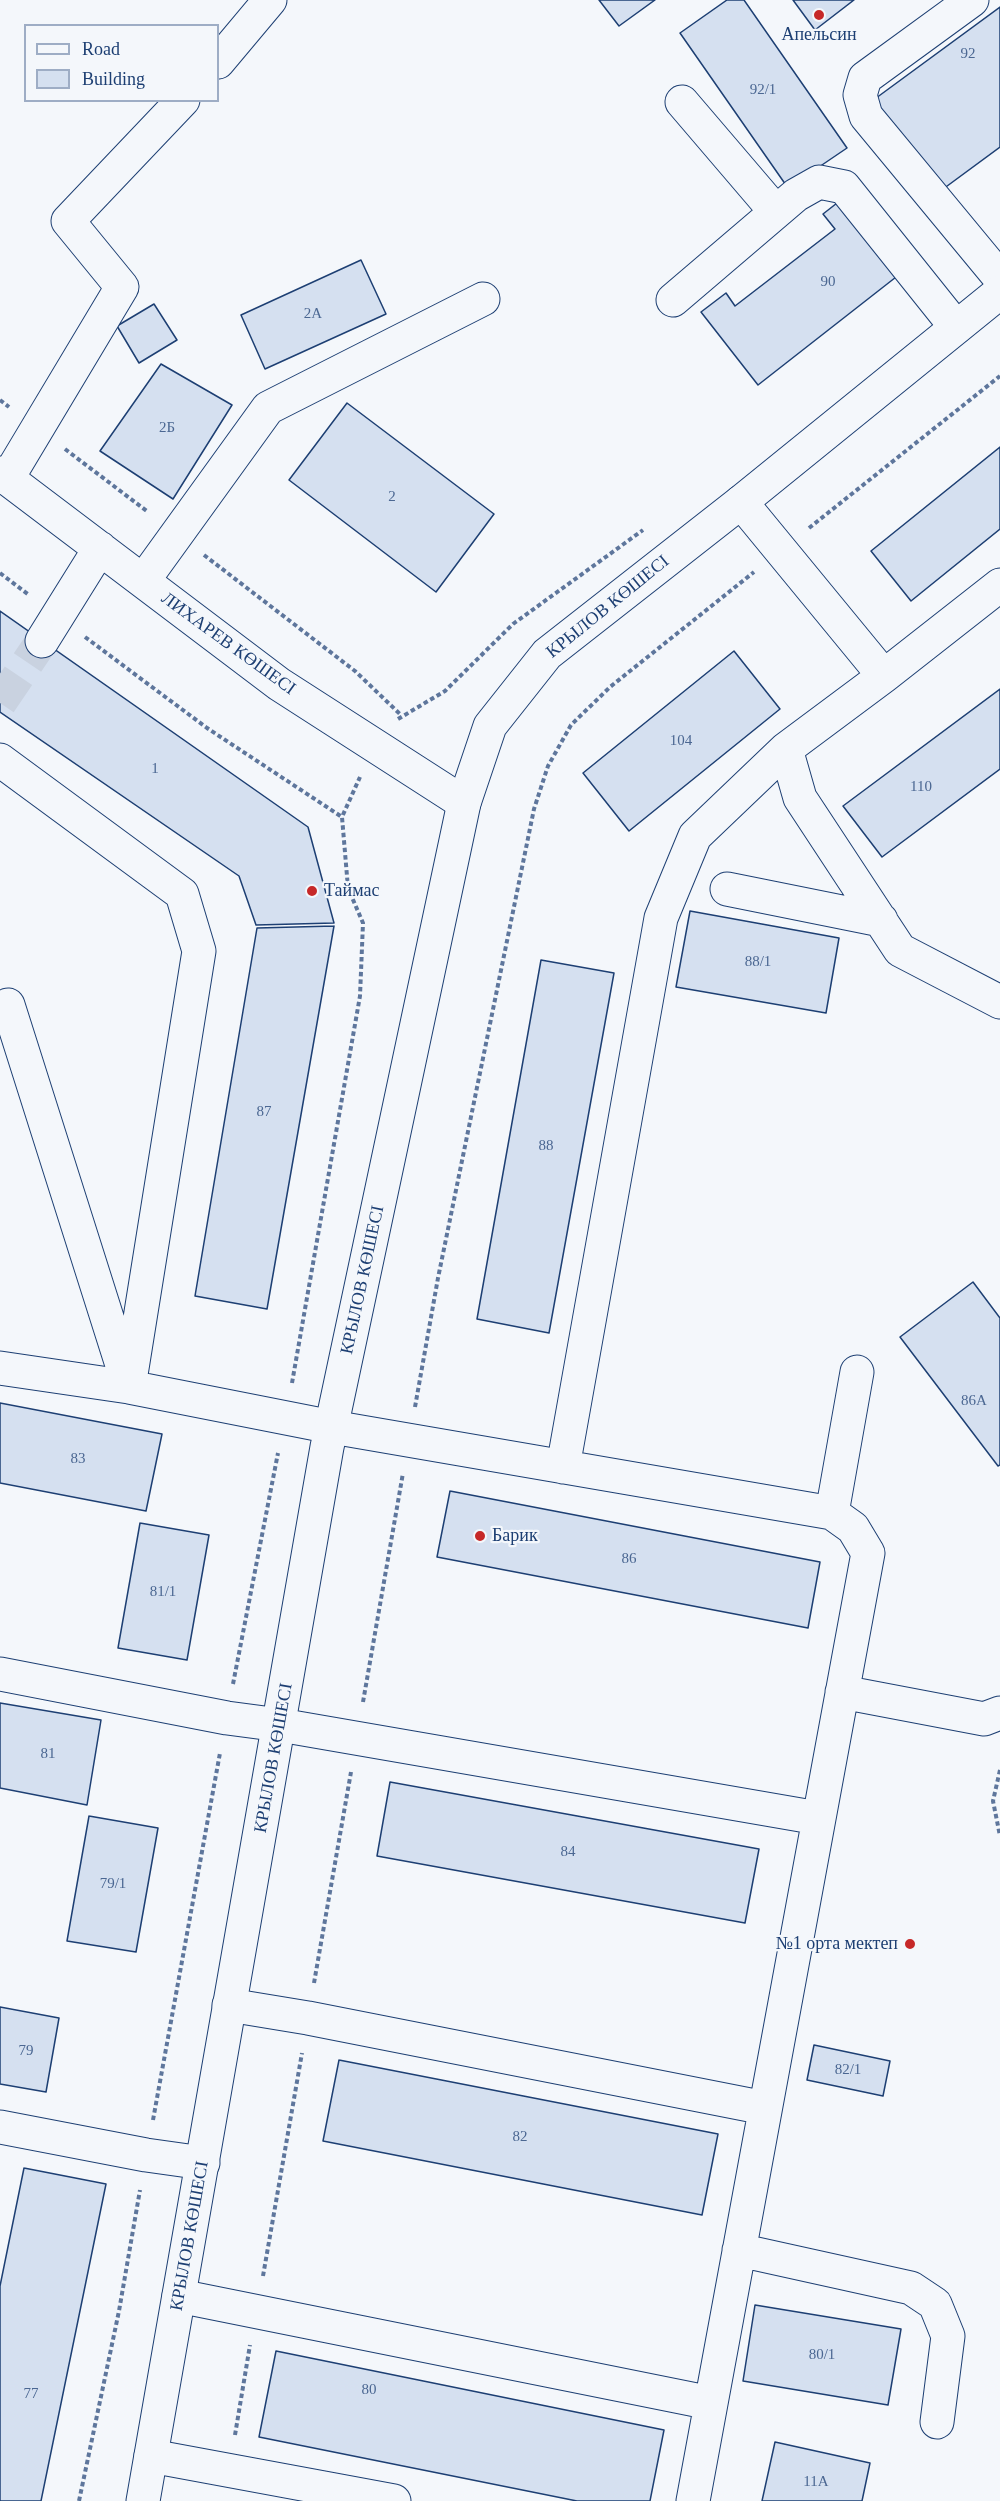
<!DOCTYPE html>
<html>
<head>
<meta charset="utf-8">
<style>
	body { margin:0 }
	#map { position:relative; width:1000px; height:2501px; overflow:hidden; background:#f4f7fb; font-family:"Times New Roman",serif }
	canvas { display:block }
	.legend { position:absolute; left:24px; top:24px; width:195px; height:78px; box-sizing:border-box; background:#f4f7fb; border:2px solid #9eadc5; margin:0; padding:8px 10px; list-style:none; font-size:18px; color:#1d3f73 }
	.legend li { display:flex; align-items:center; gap:12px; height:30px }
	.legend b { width:30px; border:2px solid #9eadc5 }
</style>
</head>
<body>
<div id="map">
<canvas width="1000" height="2501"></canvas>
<ul class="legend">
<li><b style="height:8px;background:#f4f7fb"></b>Road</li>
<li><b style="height:16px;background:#d5e0f0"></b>Building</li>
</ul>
</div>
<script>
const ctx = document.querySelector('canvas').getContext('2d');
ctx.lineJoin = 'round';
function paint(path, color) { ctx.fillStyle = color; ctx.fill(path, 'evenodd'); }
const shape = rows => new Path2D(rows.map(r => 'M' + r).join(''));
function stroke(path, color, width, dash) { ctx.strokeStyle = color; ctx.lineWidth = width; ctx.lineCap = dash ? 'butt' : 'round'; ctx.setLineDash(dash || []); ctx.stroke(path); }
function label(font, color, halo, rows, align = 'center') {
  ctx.font = font + ' "Times New Roman",serif'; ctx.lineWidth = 4.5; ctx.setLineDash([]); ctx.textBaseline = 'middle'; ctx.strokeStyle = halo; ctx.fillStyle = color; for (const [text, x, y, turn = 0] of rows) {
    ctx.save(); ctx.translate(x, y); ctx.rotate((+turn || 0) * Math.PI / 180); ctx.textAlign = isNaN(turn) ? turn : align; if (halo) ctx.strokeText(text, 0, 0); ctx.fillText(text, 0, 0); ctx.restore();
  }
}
const building = shape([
	[599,0,655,0,619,26,599,0],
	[727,0,744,0,847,148,788,188,680,33,727,0],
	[793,0,854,0,815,30,793,0],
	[1000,7,1000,147,939,192,872,101,1000,7],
	[846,196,905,270,758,385,701,312,726,293,735,306,835,229,823,214,846,196],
	[361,260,386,314,265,369,241,315,361,260],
	[154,304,177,340,139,363,117,326,154,304],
	[161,364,232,405,173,499,100,451,161,364],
	[347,403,494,514,436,592,289,480,347,403],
	[1000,447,1000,529,911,601,871,551,1000,447],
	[0,611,308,827,334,923,256,925,239,876,0,712,0,611],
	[734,651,780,709,629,831,583,773,734,651],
	[1000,689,1000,769,882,857,843,806,1000,689],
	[690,911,839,938,826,1013,676,987,690,911],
	[334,926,267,1309,195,1296,257,928,334,926],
	[541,960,614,973,549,1333,477,1319,541,960],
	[973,1282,1000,1318,1000,1465,998,1466,900,1337,973,1282],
	[0,1403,162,1434,146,1511,0,1483,0,1403],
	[450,1491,820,1562,808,1628,437,1557,450,1491],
	[140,1523,209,1535,187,1660,118,1648,140,1523],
	[0,1703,101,1720,87,1805,0,1788,0,1703],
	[390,1782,759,1849,745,1923,377,1856,390,1782],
	[89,1816,158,1828,136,1952,67,1941,89,1816],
	[0,2007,59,2018,46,2092,0,2084,0,2007],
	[814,2045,890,2061,883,2096,807,2080,814,2045],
	[339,2060,718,2134,702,2215,323,2141,339,2060],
	[24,2168,106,2184,41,2501,0,2501,0,2286,24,2168],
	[755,2305,901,2329,888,2405,743,2381,755,2305],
	[276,2351,664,2430,650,2501,577,2501,259,2437,276,2351],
	[775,2442,870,2463,862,2501,762,2501,775,2442]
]);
paint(building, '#d5e0f0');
stroke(building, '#1d3f73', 1.5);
stroke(shape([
	[0,703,42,641]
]), '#c9d2e0', 33, [33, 16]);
const minor = shape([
	[972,0,865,78,860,95,866,116,1000,278],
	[218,62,270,0],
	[682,102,776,212],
	[673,300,796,195,819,182,844,187,956,327],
	[0,473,279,684,464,803],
	[7,479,122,287,68,221,183,100],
	[741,502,884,676,1000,585],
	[143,581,268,408,483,299],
	[42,641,100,548],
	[786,749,800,798,900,950,1000,1002],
	[0,760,182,894,199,951,129,1387,8,1005],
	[727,889,881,920],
	[0,1368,129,1387,332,1427,832,1513,853,1528,868,1553,693,2501],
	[563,1467,661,918,695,836,786,749,884,676],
	[832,1513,857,1372],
	[0,1674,227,1718,280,1725,818,1818],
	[842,1692,984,1719,1000,1713],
	[229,2005,308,2018,765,2108],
	[0,2127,146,2155,203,2163],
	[739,2250,911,2288,935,2304,948,2336,937,2422],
	[179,2296,711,2403],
	[151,2456,394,2501]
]);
const major = shape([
	[143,2501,327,1447,464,803,490,726,547,654,741,502,1000,292]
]);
stroke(minor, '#1d3f73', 35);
stroke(major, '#1d3f73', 35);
stroke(shape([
	[0,400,9,407],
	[65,449,148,512],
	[809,528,1000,376],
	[204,555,355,671,401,715],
	[0,573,29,595],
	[85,637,207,728,342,817],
	[398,719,445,691,513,624,643,530],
	[292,1383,360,996,363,923,348,888,342,817,360,777],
	[415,1407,438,1278,534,809,548,766,571,725,610,687,754,572],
	[233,1684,278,1453],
	[363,1702,403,1473],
	[1000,1770,993,1801,1000,1836],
	[314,1983,351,1772],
	[153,2120,220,1753],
	[263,2276,302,2053],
	[235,2435,250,2345],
	[79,2501,119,2311,140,2190]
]), '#5e769c', 4, [4.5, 3]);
stroke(minor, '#f4f7fb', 33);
stroke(major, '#f4f7fb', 33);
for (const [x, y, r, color] of [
	[819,15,6,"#c62828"],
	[312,891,6,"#c62828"],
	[480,1536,6,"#c62828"],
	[910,1944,6,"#c62828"]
]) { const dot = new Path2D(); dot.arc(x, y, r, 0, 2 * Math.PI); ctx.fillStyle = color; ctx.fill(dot); stroke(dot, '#f4f7fb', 2); }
label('15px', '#4b6792', null, [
	["92",968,54],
	["92/1",763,90],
	["90",828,282],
	["2А",313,314],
	["2Б",167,428],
	["2",392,497],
	["104",681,741],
	["1",155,769],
	["110",921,787],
	["88/1",758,962],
	["87",264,1112],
	["88",546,1146],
	["86А",974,1401],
	["83",78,1459],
	["86",629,1559],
	["81/1",163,1592],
	["81",48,1754],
	["84",568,1852],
	["79/1",113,1884],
	["79",26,2051],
	["82/1",848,2070],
	["82",520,2137],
	["80/1",822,2355],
	["80",369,2390],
	["77",31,2394],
	["11А",816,2482]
]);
label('18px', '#1d3f73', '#f4f7fb', [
	["Апельсин",819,35,"center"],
	["Таймас",324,891],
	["Барик",492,1536],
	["№1 орта мектеп",898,1944,"right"]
], 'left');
label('18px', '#1d3f73', '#f4f7fb', [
	["КРЫЛОВ КӨШЕСІ",608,607,-39],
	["ЛИХАРЕВ КӨШЕСІ",228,644,36],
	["КРЫЛОВ КӨШЕСІ",363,1280,-78],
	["КРЫЛОВ КӨШЕСІ",274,1758,-80],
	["КРЫЛОВ КӨШЕСІ",190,2236,-80]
]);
</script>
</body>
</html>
